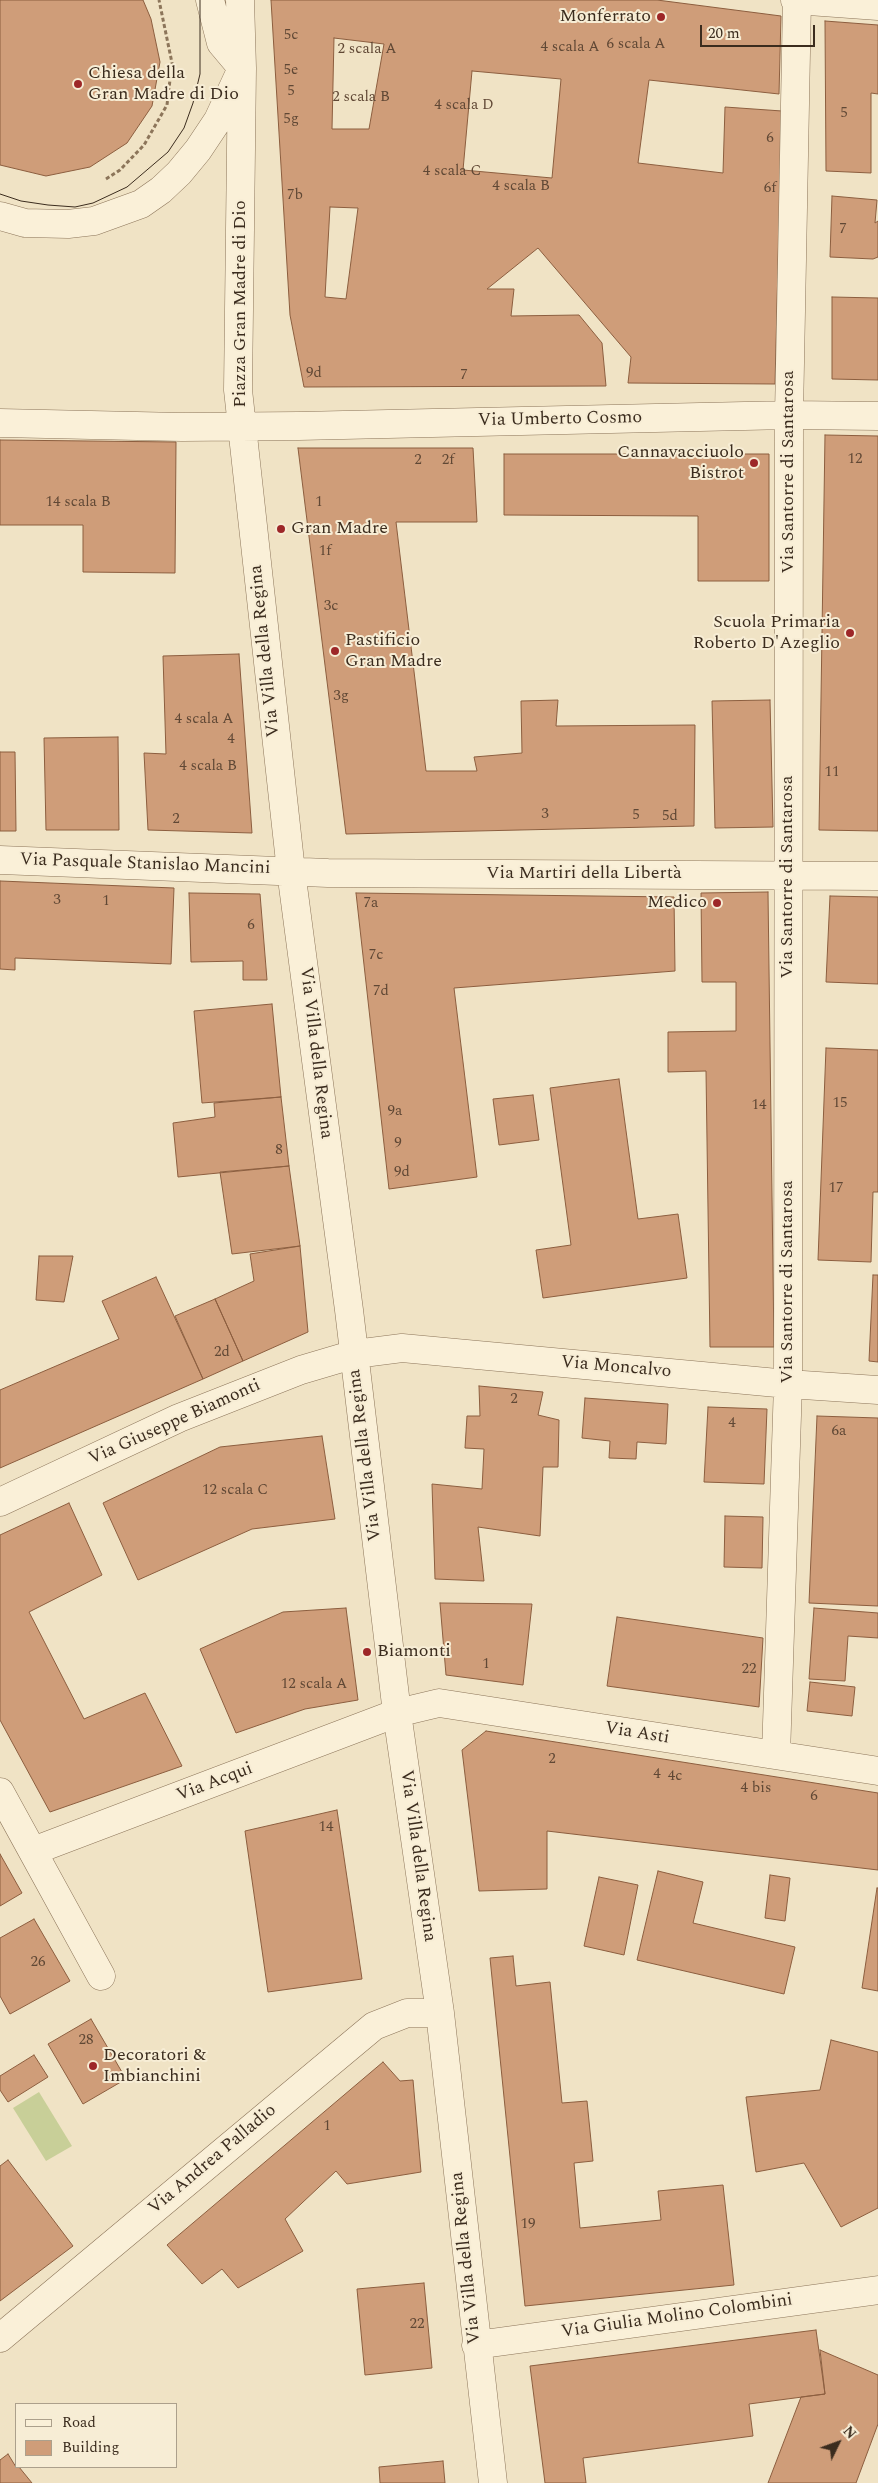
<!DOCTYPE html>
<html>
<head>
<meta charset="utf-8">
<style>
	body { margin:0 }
	#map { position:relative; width:878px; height:2483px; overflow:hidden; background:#f0e3c5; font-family:Spectral,serif }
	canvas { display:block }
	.legend { position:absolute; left:15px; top:2403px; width:162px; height:65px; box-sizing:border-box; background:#f7edd5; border:1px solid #aca08c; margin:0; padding:6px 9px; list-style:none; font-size:15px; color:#3b2c1e }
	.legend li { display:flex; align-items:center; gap:10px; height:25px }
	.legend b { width:25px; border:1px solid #aca08c }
	.north { position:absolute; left:813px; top:2418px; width:50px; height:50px; -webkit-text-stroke:4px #f7edd5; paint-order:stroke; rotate:48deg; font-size:14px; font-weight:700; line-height:20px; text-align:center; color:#3b2c1e }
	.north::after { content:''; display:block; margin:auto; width:18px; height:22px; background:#3b2c1e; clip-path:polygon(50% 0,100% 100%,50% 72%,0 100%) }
	.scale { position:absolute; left:700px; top:25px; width:115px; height:22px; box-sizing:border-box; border:2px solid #3b2c1e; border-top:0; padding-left:6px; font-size:15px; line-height:18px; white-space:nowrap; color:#3b2c1e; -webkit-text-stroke:4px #f7edd5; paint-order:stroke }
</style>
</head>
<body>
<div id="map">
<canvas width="878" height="2483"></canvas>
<ul class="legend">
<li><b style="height:6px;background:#faf0d8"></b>Road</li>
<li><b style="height:14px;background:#cf9d79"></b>Building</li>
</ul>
<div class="north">N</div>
<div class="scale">20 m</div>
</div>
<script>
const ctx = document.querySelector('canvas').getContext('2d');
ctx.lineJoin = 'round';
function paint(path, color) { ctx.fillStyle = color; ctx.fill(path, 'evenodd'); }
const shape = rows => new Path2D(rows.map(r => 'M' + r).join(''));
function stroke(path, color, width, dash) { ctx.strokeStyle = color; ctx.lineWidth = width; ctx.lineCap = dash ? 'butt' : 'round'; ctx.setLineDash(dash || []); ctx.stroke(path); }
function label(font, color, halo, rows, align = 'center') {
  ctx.font = font + ' Spectral,serif'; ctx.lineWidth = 4; ctx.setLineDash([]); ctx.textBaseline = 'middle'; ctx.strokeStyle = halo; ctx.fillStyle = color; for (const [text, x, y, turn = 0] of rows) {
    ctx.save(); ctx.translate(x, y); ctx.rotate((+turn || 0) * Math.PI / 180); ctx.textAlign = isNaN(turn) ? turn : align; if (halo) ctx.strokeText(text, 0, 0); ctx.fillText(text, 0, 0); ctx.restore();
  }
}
paint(shape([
	[39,2092,72,2146,46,2161,13,2108]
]), '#c8cf98');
const building = shape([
	[0,0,143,0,151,19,160,62,152,106,127,143,90,167,46,176,0,165,0,0],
	[271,0,657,0,781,16,779,94,649,80,638,163,723,173,725,107,782,111,775,384,628,383,631,357,538,248,487,289,514,289,511,316,579,315,602,343,606,386,304,387,290,315,271,0],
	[334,38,384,44,369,129,332,129,334,38],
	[472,71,561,79,552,178,463,170,472,71],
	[330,207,358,208,346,299,325,297,330,207],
	[825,21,878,25,878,94,871,93,871,173,826,171,825,21],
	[832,196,877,200,875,223,878,221,878,257,873,259,830,257,832,196],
	[832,297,878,298,878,380,832,379,832,297],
	[825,435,878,436,878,831,819,830,825,435],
	[0,440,176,442,175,573,83,572,83,525,0,525,0,440],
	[298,448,473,448,477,522,396,522,426,771,477,771,474,757,522,753,521,701,558,700,556,726,695,725,694,826,346,834,298,448],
	[504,454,769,454,769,581,698,581,698,516,504,515,504,454],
	[239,654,252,833,148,830,144,753,166,754,163,656,239,654],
	[770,700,773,827,715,828,712,701,770,700],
	[118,737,119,830,46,830,44,738,118,737],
	[0,752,15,752,16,831,0,831,0,752],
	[0,881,174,888,171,964,15,958,15,970,0,969,0,881],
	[768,892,774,1347,710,1347,706,1071,668,1072,668,1032,736,1031,736,982,702,982,701,893,768,892],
	[189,893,260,894,267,980,243,980,243,961,191,962,189,893],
	[356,893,674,897,675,971,454,988,477,1177,389,1189,356,893],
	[830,896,878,897,878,984,826,982,830,896],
	[272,1004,281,1097,202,1103,194,1011,272,1004],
	[826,1048,878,1050,878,1192,873,1192,871,1262,818,1260,826,1048],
	[619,1079,638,1219,678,1214,687,1278,543,1298,536,1250,571,1245,550,1088,619,1079],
	[533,1095,539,1140,499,1145,493,1099,533,1095],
	[281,1097,289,1166,178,1177,173,1123,215,1117,214,1103,281,1097],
	[289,1166,300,1246,232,1254,220,1172,289,1166],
	[300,1246,308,1332,243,1361,215,1299,254,1281,250,1254,300,1246],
	[39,1256,73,1256,64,1302,36,1300,39,1256],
	[873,1275,878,1275,878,1362,869,1361,873,1275],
	[156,1277,203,1379,0,1468,0,1390,119,1339,102,1301,156,1277],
	[215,1299,243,1361,203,1379,175,1316,215,1299],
	[479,1386,543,1392,538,1415,559,1420,558,1467,543,1467,540,1536,478,1527,484,1581,435,1579,432,1484,482,1489,484,1449,465,1448,467,1416,480,1416,479,1386],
	[585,1398,668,1404,666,1444,637,1442,636,1459,609,1458,610,1441,582,1438,585,1398],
	[708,1407,767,1409,764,1484,704,1482,708,1407],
	[817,1416,878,1418,878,1606,809,1603,817,1416],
	[322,1436,335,1519,252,1529,138,1580,103,1503,220,1447,322,1436],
	[69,1503,102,1575,29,1612,84,1719,145,1693,182,1766,50,1812,0,1720,0,1535,69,1503],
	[725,1516,763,1517,762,1568,724,1567,725,1516],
	[440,1603,532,1604,523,1685,446,1675,440,1603],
	[346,1608,358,1700,305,1709,236,1733,200,1649,283,1612,346,1608],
	[814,1608,878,1613,878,1638,848,1636,845,1681,809,1679,814,1608],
	[617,1617,763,1638,759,1707,607,1686,617,1617],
	[810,1682,855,1687,852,1716,807,1711,810,1682],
	[486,1731,878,1793,878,1870,547,1831,547,1889,479,1891,462,1750,486,1731],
	[337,1810,362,1979,268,1992,245,1831,337,1810],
	[0,1854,22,1893,0,1906,0,1854],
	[658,1871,703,1882,693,1923,795,1947,784,1994,637,1960,658,1871],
	[770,1875,790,1878,785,1921,765,1918,770,1875],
	[599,1877,638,1885,624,1955,584,1946,599,1877],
	[877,1888,878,1888,878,1991,862,1988,877,1888],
	[34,1919,70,1981,10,2014,0,1996,0,1938,34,1919],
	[513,1956,516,1986,550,1982,562,2103,587,2101,593,2161,574,2163,580,2228,661,2220,658,2191,723,2185,734,2285,525,2306,490,1958,513,1956],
	[91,2019,126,2079,83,2104,48,2044,91,2019],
	[831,2040,878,2052,878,2208,841,2227,804,2163,756,2172,746,2097,820,2090,831,2040],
	[34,2055,48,2077,8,2102,0,2090,0,2076,34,2055],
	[383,2062,400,2081,413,2080,421,2172,347,2184,336,2171,285,2219,303,2251,238,2288,222,2269,202,2284,167,2245,383,2062],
	[8,2160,73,2246,0,2301,0,2166,8,2160],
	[424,2283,432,2368,365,2375,357,2289,424,2283],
	[816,2330,825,2394,749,2404,753,2436,583,2458,586,2483,545,2483,530,2366,816,2330],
	[820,2350,878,2375,878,2424,856,2483,768,2483,801,2397,825,2394,820,2350],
	[8,2454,16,2467,19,2467,32,2483,0,2483,0,2460,8,2454],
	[443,2461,445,2483,380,2483,379,2467,443,2461]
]);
paint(building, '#cf9d79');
stroke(building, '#8c5e3f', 1);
const minor = shape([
	[210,0,221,43,242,68],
	[240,0,242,68,238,390,291,871,349,1310,397,1713,440,2013,493,2483],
	[795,0,878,6],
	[0,216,25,223,68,224,94,221,141,204,161,190,179,173,198,150,218,120,238,77],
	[0,423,182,427,299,426,789,415,878,416],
	[0,860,328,873,878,876],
	[0,1502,179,1418,301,1370,355,1354,402,1348,788,1384,878,1390],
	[776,1755,788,1384,789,415,797,0],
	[0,1792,101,1976],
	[33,1851,397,1713,439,1703,878,1771],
	[0,2338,374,2026,407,2013,440,2013],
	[476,2345,878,2290]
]);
stroke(minor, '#8c755a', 29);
stroke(shape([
	[106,179,120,170,144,145,167,105,172,63,159,0]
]), '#8c755a', 3, [4, 2.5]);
stroke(minor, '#faf0d8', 28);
stroke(shape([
	[0,194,21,201,48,205,75,207,93,203,127,187,168,152,184,128,193,103,200,74,200,0]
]), '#3b2c1e', 1);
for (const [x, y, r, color] of [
	[661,17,5,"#9d2728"],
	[78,84,5,"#9d2728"],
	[754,463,5,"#9d2728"],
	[281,529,5,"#9d2728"],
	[850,633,5,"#9d2728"],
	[335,651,5,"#9d2728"],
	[717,903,5,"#9d2728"],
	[367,1652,5,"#9d2728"],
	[93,2066,5,"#9d2728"]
]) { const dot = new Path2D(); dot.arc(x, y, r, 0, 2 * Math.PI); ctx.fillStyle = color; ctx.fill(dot); stroke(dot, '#f7edd5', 2); }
label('15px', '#604835', null, [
	["5c",291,36],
	["6 scala A",636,45],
	["4 scala A",570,48],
	["2 scala A",367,50],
	["5e",291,71],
	["5",291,92],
	["2 scala B",361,98],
	["4 scala D",464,106],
	["5",844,114],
	["5g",291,120],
	["6",770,139],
	["4 scala C",452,172],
	["4 scala B",521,187],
	["6f",770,189],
	["7b",295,196],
	["7",843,230],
	["9d",314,374],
	["7",464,376],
	["12",855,460],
	["2",418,461],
	["2f",448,461],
	["14 scala B",78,503],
	["1",319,503],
	["1f",325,552],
	["3c",331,607],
	["3g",341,697],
	["4 scala A",204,720],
	["4",231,740],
	["4 scala B",208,767],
	["11",832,773],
	["3",545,815],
	["5",636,816],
	["5d",670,817],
	["2",176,820],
	["3",57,901],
	["1",106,902],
	["7a",371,904],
	["6",251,926],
	["7c",376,956],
	["7d",381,992],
	["15",840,1104],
	["14",759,1106],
	["9a",395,1112],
	["9",398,1144],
	["8",279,1151],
	["9d",402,1173],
	["17",836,1189],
	["2d",222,1353],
	["2",514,1400],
	["4",732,1424],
	["6a",839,1432],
	["12 scala C",235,1491],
	["1",486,1665],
	["22",749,1670],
	["12 scala A",314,1685],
	["2",552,1760],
	["4",657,1775],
	["4c",675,1777],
	["4 bis",756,1789],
	["6",814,1797],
	["14",326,1828],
	["26",38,1963],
	["28",86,2041],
	["1",327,2127],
	["19",528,2225],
	["22",417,2325]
]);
label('18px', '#3b2c1e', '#f7edd5', [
	["Monferrato",651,17,"right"],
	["Chiesa della",88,74],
	["Gran Madre di Dio",88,95],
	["Cannavacciuolo",744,453,"right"],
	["Bistrot",744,474,"right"],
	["Gran Madre",291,529],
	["Scuola Primaria",840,623,"right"],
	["Roberto D'Azeglio",840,644,"right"],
	["Pastificio",345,641],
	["Gran Madre",345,662],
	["Medico",707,903,"right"],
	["Biamonti",377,1652],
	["Decoratori &",103,2056],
	["Imbianchini",103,2077]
], 'left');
label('18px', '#3b2c1e', '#f7edd5', [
	["Piazza Gran Madre di Dio",241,304,-90],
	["Via Umberto Cosmo",560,420,-1],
	["Via Santorre di Santarosa",789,472,-90],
	["Via Villa della Regina",266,651,-96],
	["Via Pasquale Stanislao Mancini",145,865,2],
	["Via Martiri della Libertà",584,874],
	["Via Santorre di Santarosa",788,877,-90],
	["Via Villa della Regina",315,1053,83],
	["Via Santorre di Santarosa",788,1282,-90],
	["Via Moncalvo",616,1368,5],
	["Via Giuseppe Biamonti",175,1423,-24],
	["Via Villa della Regina",366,1455,-97],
	["Via Asti",637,1734,9],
	["Via Acqui",215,1783,-21],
	["Via Villa della Regina",417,1856,82],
	["Via Andrea Palladio",213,2160,-40],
	["Via Villa della Regina",467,2258,-96],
	["Via Giulia Molino Colombini",677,2317,-8]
]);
</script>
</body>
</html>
